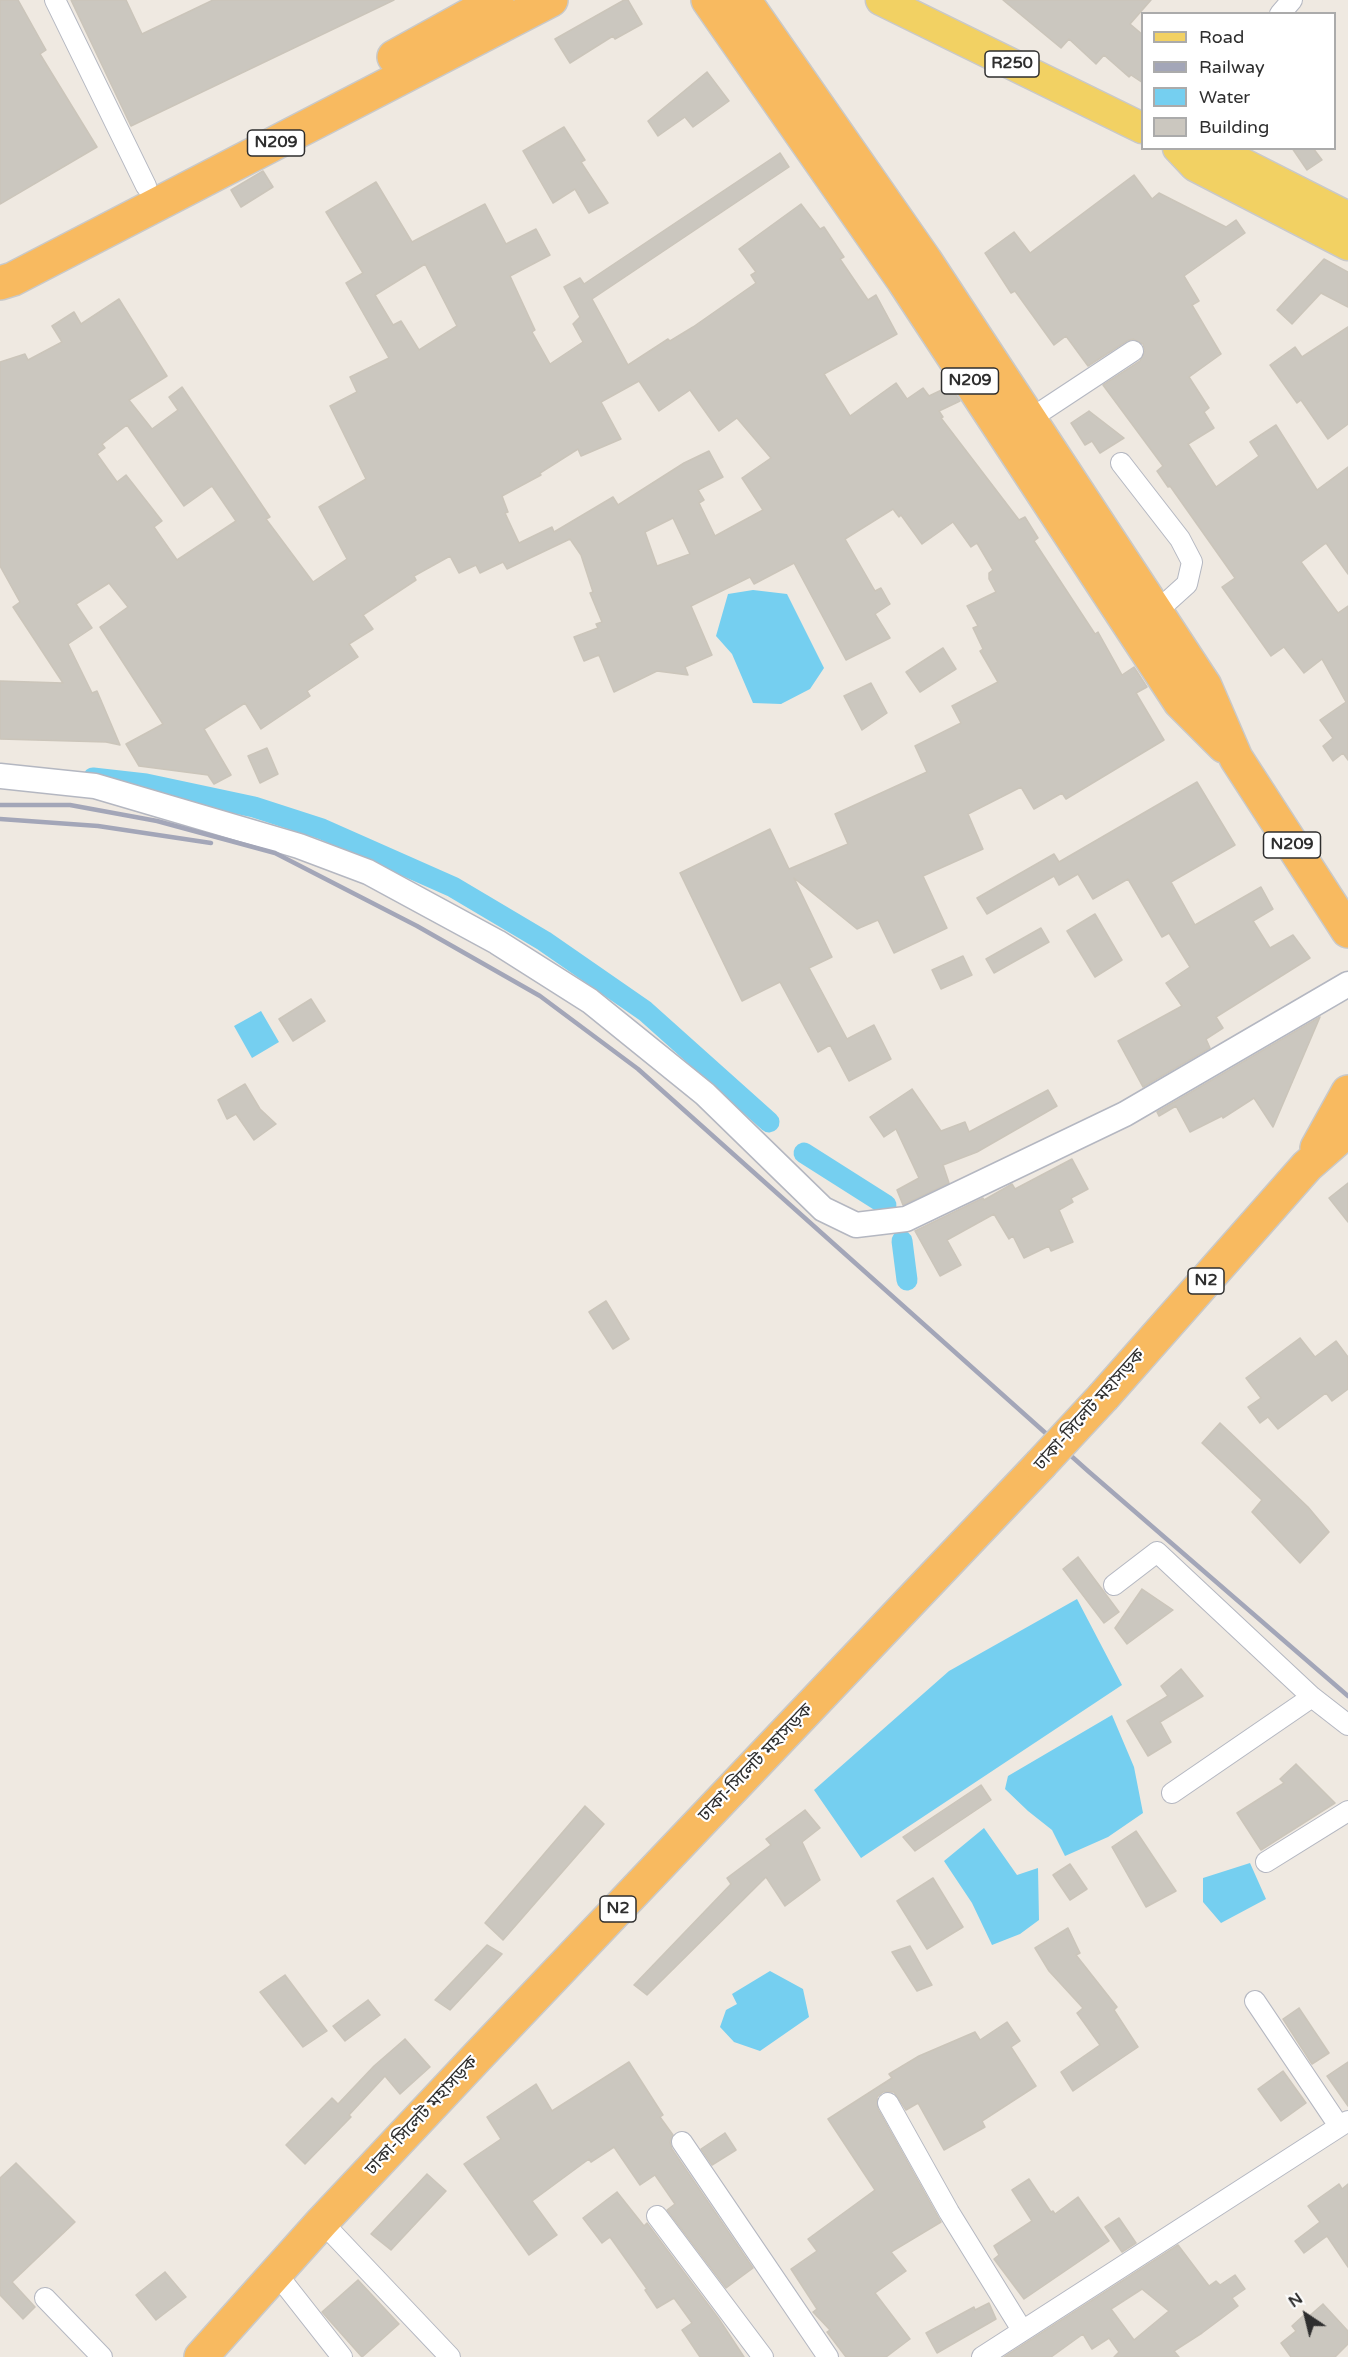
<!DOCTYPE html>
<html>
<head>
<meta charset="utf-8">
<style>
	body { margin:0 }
	#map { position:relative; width:1348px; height:2357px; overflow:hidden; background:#efe9e1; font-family:"Varela Round",sans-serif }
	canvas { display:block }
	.legend { position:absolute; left:1141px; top:12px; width:195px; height:138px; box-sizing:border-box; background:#fff; border:2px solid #ababab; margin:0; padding:8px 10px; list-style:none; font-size:18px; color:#2e2e2e }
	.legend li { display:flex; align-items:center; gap:12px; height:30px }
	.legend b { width:30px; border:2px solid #ababab }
	.north { position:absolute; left:1276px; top:2285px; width:60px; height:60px; -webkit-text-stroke:4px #fff; paint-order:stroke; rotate:325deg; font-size:16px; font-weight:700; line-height:24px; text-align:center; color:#2e2e2e }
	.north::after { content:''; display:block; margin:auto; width:21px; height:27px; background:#2e2e2e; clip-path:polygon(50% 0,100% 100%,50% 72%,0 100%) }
</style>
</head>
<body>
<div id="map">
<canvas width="1348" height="2357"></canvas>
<ul class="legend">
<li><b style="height:8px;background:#f2d163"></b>Road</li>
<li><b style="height:8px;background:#a3a6b8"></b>Railway</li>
<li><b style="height:16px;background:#75cff0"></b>Water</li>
<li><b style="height:16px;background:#cbc7bf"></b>Building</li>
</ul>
<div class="north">N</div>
</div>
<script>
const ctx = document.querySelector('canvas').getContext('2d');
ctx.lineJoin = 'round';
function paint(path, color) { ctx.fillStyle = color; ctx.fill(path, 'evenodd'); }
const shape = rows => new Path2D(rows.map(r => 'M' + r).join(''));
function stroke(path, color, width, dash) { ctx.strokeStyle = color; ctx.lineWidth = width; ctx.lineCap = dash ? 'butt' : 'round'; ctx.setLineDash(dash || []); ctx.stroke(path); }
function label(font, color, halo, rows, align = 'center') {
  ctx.font = font + ' "Varela Round","Noto Sans Bengali",sans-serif'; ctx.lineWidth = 4.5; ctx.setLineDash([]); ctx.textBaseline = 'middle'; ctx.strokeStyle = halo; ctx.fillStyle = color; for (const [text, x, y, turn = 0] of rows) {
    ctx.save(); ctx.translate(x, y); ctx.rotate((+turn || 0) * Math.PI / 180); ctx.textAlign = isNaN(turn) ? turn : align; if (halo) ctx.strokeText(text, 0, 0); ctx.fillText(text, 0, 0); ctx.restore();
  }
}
paint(shape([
	[753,590,787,594,824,668,810,689,781,704,753,703,732,654,716,636,728,594],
	[261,1011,279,1042,252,1058,234,1026],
	[1077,1599,1122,1685,861,1858,814,1790,949,1671],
	[1112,1715,1134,1767,1143,1813,1108,1837,1065,1856,1052,1830,1028,1811,1005,1789,1008,1776],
	[984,1828,1017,1875,1038,1868,1039,1920,1020,1934,992,1945,972,1903,944,1861],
	[1250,1863,1266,1899,1221,1923,1203,1902,1203,1878],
	[770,1971,803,1989,809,2017,760,2051,734,2042,720,2027,726,2010,737,2004,732,1994]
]), '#75cff0');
stroke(shape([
	[93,778,146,784,254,807,322,829,453,887,544,941,645,1011,769,1122],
	[804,1153,886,1205],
	[902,1241,907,1280]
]), '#75cff0', 21);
const building = shape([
	[0,0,18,0,46,50,40,54,97,147,0,204,0,0],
	[71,0,126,0,142,34,213,0,394,0,131,126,71,0],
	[624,0,628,0,642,24,615,39,613,36,570,63,555,39,624,0],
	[1003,0,1151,0,1130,24,1143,35,1143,83,1131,75,1129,77,1104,55,1096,64,1069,39,1061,48,1003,0],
	[707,72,729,101,693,127,685,117,658,136,648,121,707,72],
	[564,127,585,160,581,162,608,203,589,213,575,189,553,203,523,151,564,127],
	[1292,148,1313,148,1322,160,1307,170,1292,148],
	[780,153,789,167,592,299,628,365,668,339,670,341,693,327,756,283,751,275,756,272,739,249,801,204,820,229,824,227,844,257,840,259,868,300,876,295,897,334,824,374,850,416,896,383,907,399,923,388,929,396,950,386,960,401,939,411,943,417,941,418,1019,520,1025,517,1038,538,1034,541,1095,634,1098,632,1122,675,1134,667,1147,687,1136,693,1164,740,1066,799,1062,793,1034,809,1021,787,968,814,983,849,923,876,947,928,894,953,878,920,857,929,794,878,832,957,809,968,847,1039,874,1025,891,1059,849,1081,830,1045,818,1052,780,982,742,1001,680,873,770,829,789,869,848,844,835,814,927,772,915,746,961,723,952,706,998,682,980,651,983,649,973,628,978,626,967,606,996,592,989,579,989,573,993,570,977,543,971,547,953,522,922,544,901,515,899,517,893,509,845,539,875,591,881,588,890,604,875,614,890,638,846,660,794,563,754,584,750,577,691,606,712,655,685,667,688,675,657,671,614,692,599,655,584,661,574,637,598,628,596,624,602,622,590,593,593,592,581,555,570,539,507,569,503,562,480,573,476,565,459,573,450,556,414,576,416,580,363,615,373,629,349,644,358,657,307,691,310,696,261,729,245,703,204,729,231,775,214,784,208,775,139,766,126,744,163,724,100,627,128,607,109,583,76,604,92,628,68,644,92,693,97,691,120,745,106,742,0,739,0,681,63,683,13,607,20,602,0,566,0,362,25,354,28,360,62,342,52,326,74,312,81,324,119,299,167,376,129,400,152,429,178,410,169,397,182,387,270,517,266,519,313,582,347,559,319,507,366,479,330,406,357,392,350,377,389,358,346,283,363,273,326,212,376,182,412,242,485,204,506,244,536,229,550,255,510,276,535,330,532,332,550,364,583,342,573,324,580,317,564,287,580,278,584,284,780,153],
	[425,264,457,326,419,350,401,321,393,325,375,295,425,264],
	[639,381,659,411,690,390,719,431,737,418,771,458,742,478,763,510,715,536,699,503,704,500,698,490,723,477,709,451,684,463,618,505,613,497,554,532,552,527,519,543,505,513,508,512,502,496,541,475,540,473,578,449,581,456,621,439,601,402,639,381],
	[127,425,184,506,212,486,236,521,177,560,154,527,162,521,126,475,117,482,97,454,105,448,102,444,127,425],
	[673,518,690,554,657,566,645,532,673,518],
	[263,171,273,187,241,207,231,190,263,171],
	[1134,175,1152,199,1159,193,1226,227,1236,220,1245,233,1184,276,1199,301,1192,305,1221,354,1189,377,1209,408,1204,412,1214,428,1188,444,1216,487,1259,456,1250,442,1276,425,1317,490,1348,467,1348,574,1326,543,1301,562,1338,613,1348,606,1348,760,1343,753,1333,761,1323,746,1333,738,1320,720,1346,702,1322,659,1304,673,1284,647,1271,656,1222,587,1235,578,1170,486,1168,487,1157,471,1163,466,1103,385,1140,361,1145,351,1143,344,1133,339,1127,341,1088,366,1066,336,1054,345,1015,291,1011,293,985,253,1014,232,1030,253,1134,175],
	[1324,259,1348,272,1348,307,1321,293,1292,324,1277,310,1324,259],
	[1348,327,1348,424,1328,439,1301,400,1297,403,1270,365,1295,347,1302,357,1348,327],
	[1089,411,1124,438,1100,453,1092,441,1085,445,1071,423,1089,411],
	[943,648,956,669,920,692,906,672,943,648],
	[871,683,887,713,862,730,844,696,871,683],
	[267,748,278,774,260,783,248,756,267,748],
	[1197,782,1235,845,1171,882,1195,925,1261,887,1273,909,1253,921,1270,948,1293,935,1310,958,1216,1017,1223,1028,1206,1039,1210,1048,1143,1087,1118,1041,1182,1006,1166,983,1190,967,1169,933,1162,937,1128,879,1093,899,1078,874,1059,885,1054,876,987,914,977,898,1054,854,1059,862,1197,782],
	[1095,914,1122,960,1095,977,1067,931,1095,914],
	[1041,928,1049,942,994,973,986,959,1041,928],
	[963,956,972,975,941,989,932,970,963,956],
	[311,999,325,1021,293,1041,279,1019,311,999],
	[1320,1017,1273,1127,1254,1098,1223,1118,1222,1116,1190,1132,1176,1106,1159,1116,1157,1112,1320,1017],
	[245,1084,260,1109,276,1124,254,1140,236,1114,227,1119,218,1100,245,1084],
	[912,1089,941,1131,965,1122,969,1132,1048,1090,1057,1106,977,1152,943,1165,949,1183,903,1205,897,1190,919,1178,896,1129,884,1137,870,1117,912,1089],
	[1072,1159,1088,1189,1071,1198,1073,1202,1059,1210,1073,1242,1051,1251,1049,1246,1024,1258,1013,1236,1009,1239,994,1214,947,1240,961,1265,940,1276,915,1231,983,1198,984,1200,1012,1184,1015,1189,1072,1159],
	[1348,1183,1348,1222,1329,1198,1348,1183],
	[606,1301,629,1339,613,1349,589,1312,606,1301],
	[1300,1338,1315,1357,1336,1341,1348,1357,1348,1389,1332,1401,1326,1393,1278,1429,1268,1417,1260,1423,1248,1407,1261,1398,1246,1378,1300,1338],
	[1220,1423,1308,1507,1329,1532,1300,1563,1252,1512,1262,1500,1202,1443,1220,1423],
	[1078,1557,1119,1612,1104,1623,1063,1569,1078,1557],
	[1142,1589,1173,1610,1127,1644,1115,1628,1142,1589],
	[1181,1669,1203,1696,1160,1722,1171,1742,1148,1756,1127,1721,1168,1696,1161,1686,1181,1669],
	[1296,1764,1335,1803,1261,1850,1237,1813,1284,1783,1280,1779,1296,1764],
	[981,1785,991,1800,915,1851,903,1837,981,1785],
	[585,1806,604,1824,503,1940,485,1923,585,1806],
	[805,1810,820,1828,802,1842,820,1880,785,1906,766,1877,647,1995,634,1985,731,1884,727,1878,771,1845,766,1839,805,1810],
	[1136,1831,1176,1891,1146,1907,1112,1847,1136,1831],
	[1070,1864,1087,1889,1070,1900,1053,1875,1070,1864],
	[933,1878,963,1927,927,1949,897,1901,933,1878],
	[1068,1928,1080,1953,1076,1955,1117,2007,1114,2010,1138,2047,1073,2091,1061,2072,1100,2045,1077,2013,1083,2008,1049,1971,1035,1948,1068,1928],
	[487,1945,502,1954,450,2010,435,2000,487,1945],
	[910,1946,932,1985,917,1991,892,1952,910,1946],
	[285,1975,327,2031,303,2047,260,1992,285,1975],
	[368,2000,380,2015,345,2041,333,2026,368,2000],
	[1299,2008,1329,2053,1312,2064,1283,2019,1299,2008],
	[1007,2022,1020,2041,1011,2047,1036,2086,982,2121,985,2127,944,2150,918,2103,906,2110,894,2092,883,2092,877,2097,878,2109,941,2222,891,2252,906,2271,875,2293,910,2339,886,2357,846,2357,827,2332,830,2330,813,2312,817,2309,791,2269,817,2251,808,2239,875,2190,828,2119,892,2078,889,2074,919,2056,975,2032,980,2040,1007,2022],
	[405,2039,430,2067,400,2094,385,2076,349,2115,351,2117,305,2164,286,2145,332,2098,338,2104,374,2066,405,2039],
	[629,2062,663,2115,660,2117,673,2135,670,2142,672,2149,753,2268,726,2288,667,2210,675,2204,655,2175,640,2185,614,2147,591,2162,589,2159,532,2201,557,2235,529,2255,464,2164,501,2139,487,2117,536,2084,552,2111,629,2062],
	[1348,2062,1348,2106,1327,2076,1348,2062],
	[1283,2071,1306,2103,1281,2121,1258,2089,1283,2071],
	[725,2133,736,2150,712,2165,701,2149,725,2133],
	[16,2163,75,2222,12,2282,35,2307,23,2319,0,2295,0,2178,16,2163],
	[427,2174,446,2191,391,2250,371,2234,427,2174],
	[1029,2179,1051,2212,1053,2211,1055,2214,1078,2197,1109,2241,1024,2299,994,2259,999,2255,994,2246,1032,2221,1012,2190,1029,2179],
	[1339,2184,1342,2189,1348,2184,1348,2267,1327,2236,1304,2253,1295,2241,1320,2222,1308,2206,1339,2184],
	[617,2192,644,2226,647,2223,719,2319,744,2357,700,2357,682,2330,692,2323,674,2298,657,2308,645,2290,647,2289,610,2237,602,2243,583,2218,617,2192],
	[1119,2218,1136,2243,1122,2252,1105,2227,1119,2218],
	[1178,2245,1209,2286,1216,2281,1220,2285,1235,2275,1245,2289,1232,2298,1238,2306,1202,2333,1174,2351,1179,2357,1114,2357,1119,2352,1109,2338,1092,2349,1083,2334,1051,2357,1004,2357,1178,2245],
	[1142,2289,1169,2311,1134,2340,1111,2309,1142,2289],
	[165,2272,186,2297,156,2320,136,2295,165,2272],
	[358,2280,399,2324,362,2357,322,2312,358,2280],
	[989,2303,996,2319,937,2353,926,2333,974,2307,975,2310,989,2303],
	[1323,2304,1348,2331,1348,2344,1335,2357,1291,2357,1281,2343,1296,2331,1292,2326,1304,2315,1307,2318,1323,2304]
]);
paint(building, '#cbc7bf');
stroke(building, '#cbc5ba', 1.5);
const minor = shape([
	[55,0,146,186],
	[1280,14,1292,0],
	[1030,419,1133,351],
	[1121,463,1180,539,1192,562,1187,584,1156,612],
	[1114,1585,1157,1552,1312,1697,1348,1725],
	[1172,1793,1312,1697],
	[1266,1862,1348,1811],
	[1255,2001,1339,2126],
	[888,2103,949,2212,1022,2330],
	[682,2142,828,2357],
	[657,2216,763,2357],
	[322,2222,450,2357],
	[276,2273,342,2357],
	[45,2298,102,2357],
	[982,2357,1348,2121]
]);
const tertiary = shape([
	[0,776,95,786,299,846,368,872,497,942,590,1001,705,1094,823,1209,856,1225,906,1219,1125,1114,1348,984]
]);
const primary = shape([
	[881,0,1142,128],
	[1178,148,1195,166,1348,245],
	[1212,148,1348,217]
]);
const trunk = shape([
	[708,0,903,280,1180,702,1224,746],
	[744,0,925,260,1205,686,1236,758,1348,931],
	[394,57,497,0],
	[0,283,13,279,551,0],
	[1317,1148,1348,1092],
	[1104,1396,1307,1166,1348,1130],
	[201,2357,322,2222,479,2055,1040,1465]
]);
stroke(minor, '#b4b7c1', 22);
stroke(tertiary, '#b4b7c1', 27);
stroke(primary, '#c9c9c9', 33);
stroke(trunk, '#c9c9c9', 36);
stroke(minor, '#fff', 20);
stroke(tertiary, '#fff', 24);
stroke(primary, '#f2d163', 30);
stroke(trunk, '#f8ba60', 33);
stroke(shape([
	[0,805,70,805,157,821,275,853,417,926,540,996,638,1069,1088,1471,1348,1696],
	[0,819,98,826,211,843]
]), '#a3a6b8', 4.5);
const trunkBridge = shape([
	[1040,1465,1104,1396]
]);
stroke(trunkBridge, '#c9c9c9', 36, []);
stroke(trunkBridge, '#f8ba60', 33);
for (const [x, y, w] of [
	[1012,64,54],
	[276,143,57],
	[970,381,57],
	[1292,845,57],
	[1206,1281,36],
	[618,1909,36]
]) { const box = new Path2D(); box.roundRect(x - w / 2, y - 13, w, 26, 4.5); ctx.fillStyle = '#fff'; ctx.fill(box); stroke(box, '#2e2e2e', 1.5); }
label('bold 16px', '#2e2e2e', null, [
	["R250",1012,64],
	["N209",276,143],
	["N209",970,381],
	["N209",1292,845],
	["N2",1206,1281],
	["N2",618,1909]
]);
label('18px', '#2e2e2e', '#fff', [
	["ঢাকা-সিলেট মহাসড়ক",1090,1410,-48],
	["ঢাকা-সিলেট মহাসড়ক",756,1763,-46],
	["ঢাকা-সিলেট মহাসড়ক",422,2116,-47]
]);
</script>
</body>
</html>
